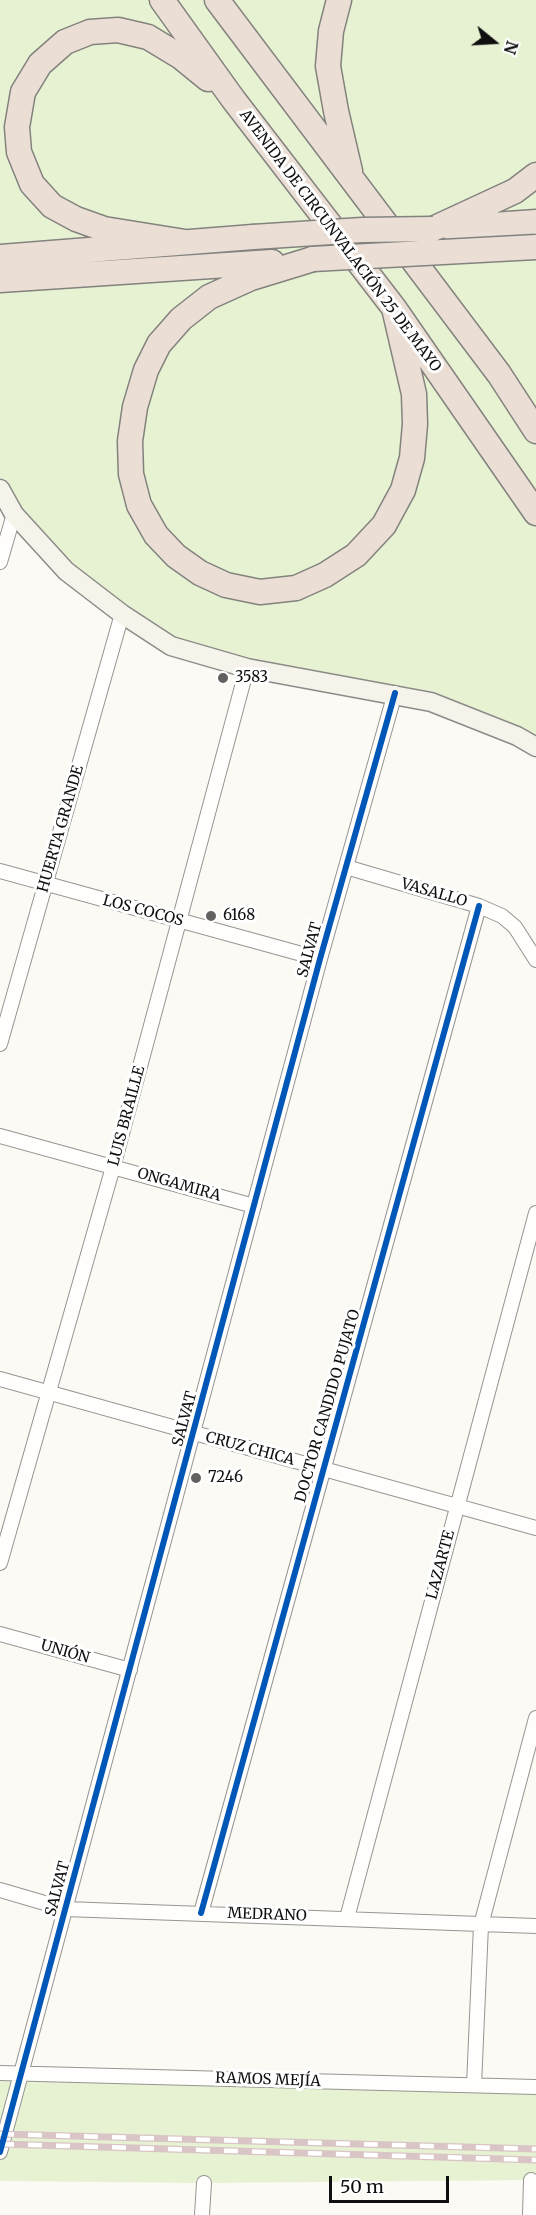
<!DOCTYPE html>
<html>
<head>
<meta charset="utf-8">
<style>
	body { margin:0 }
	#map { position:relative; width:536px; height:2215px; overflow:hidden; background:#fcfaf4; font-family:Merriweather,serif }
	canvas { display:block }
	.north { position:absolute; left:464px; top:12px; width:60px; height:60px; -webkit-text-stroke:4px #fff; paint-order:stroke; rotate:108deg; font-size:16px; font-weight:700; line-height:24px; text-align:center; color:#0f0f0f }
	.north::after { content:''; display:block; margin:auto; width:21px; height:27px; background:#0f0f0f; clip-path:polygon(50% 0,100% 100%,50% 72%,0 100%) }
	.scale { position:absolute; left:329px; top:2176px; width:120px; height:27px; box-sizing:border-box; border:3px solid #0f0f0f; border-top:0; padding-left:8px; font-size:18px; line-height:21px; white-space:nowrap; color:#0f0f0f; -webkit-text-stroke:4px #fff; paint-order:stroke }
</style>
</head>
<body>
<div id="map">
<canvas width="536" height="2215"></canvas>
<div class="north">N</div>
<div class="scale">50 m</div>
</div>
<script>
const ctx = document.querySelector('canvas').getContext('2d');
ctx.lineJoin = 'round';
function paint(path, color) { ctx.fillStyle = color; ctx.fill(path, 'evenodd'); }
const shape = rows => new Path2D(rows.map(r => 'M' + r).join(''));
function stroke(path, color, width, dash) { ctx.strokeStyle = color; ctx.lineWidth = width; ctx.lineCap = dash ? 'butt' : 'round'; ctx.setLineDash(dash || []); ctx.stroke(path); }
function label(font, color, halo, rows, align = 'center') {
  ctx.font = font + ' Merriweather,serif'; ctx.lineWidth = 6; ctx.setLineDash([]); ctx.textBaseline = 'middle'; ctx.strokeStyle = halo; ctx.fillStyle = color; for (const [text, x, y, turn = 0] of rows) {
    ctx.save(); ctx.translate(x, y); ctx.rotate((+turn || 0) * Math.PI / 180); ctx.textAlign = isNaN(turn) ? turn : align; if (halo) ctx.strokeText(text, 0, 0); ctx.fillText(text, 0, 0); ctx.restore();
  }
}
paint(shape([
	[0,0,536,0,536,747,431,702,171,646,66,571,0,489],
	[0,2073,536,2087,536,2180,204,2183,0,2181]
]), '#e7f2d2');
const minor = shape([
	[0,562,14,514],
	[346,867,479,906,502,916,515,927,536,960],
	[0,871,320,959],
	[0,1044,122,614],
	[0,1136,254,1206],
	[0,1379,536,1528],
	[0,1563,113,1167,247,668],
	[0,1634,130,1670],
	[0,1890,65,1909,536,1926],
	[201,1913,479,906],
	[347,1918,536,1213],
	[0,2073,536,2087],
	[474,2085,481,1925,536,1718],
	[0,2152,320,959,395,693],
	[202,2215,204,2183],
	[530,2215,531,2180]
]);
const secondary = shape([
	[0,489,14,514,66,571,122,614,171,646,247,668,431,702,517,736,536,747]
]);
const motorway = shape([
	[162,0,233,99,394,308,536,513],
	[217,0,499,374,536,431],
	[339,0,331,31,328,66,336,111,350,171],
	[451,228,536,222],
	[433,229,515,191,536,175],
	[185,242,104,229,76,219,52,206,32,184,19,152,17,127,23,92,40,64,65,42,90,32,118,30,148,37,181,57,208,79],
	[0,257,253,237],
	[313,259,251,278,209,297,181,319,159,344,146,370,135,407,130,441,131,474,139,505,156,535,176,556,200,573,226,585,260,592,296,588,325,575,356,555,384,525,403,490,412,458,415,424,414,394,394,308],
	[0,280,272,262]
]);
stroke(minor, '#969592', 16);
stroke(secondary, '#8c8b89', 21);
stroke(motorway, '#83827f', 27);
stroke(minor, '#fffefd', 14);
stroke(secondary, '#f5f3ea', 18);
stroke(motorway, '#ebdfd5', 24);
const rail = shape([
	[0,2134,536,2149],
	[0,2144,536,2160]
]);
stroke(rail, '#d9c4c6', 7);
stroke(rail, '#fff', 4.5, [14]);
const motorwayBridge = shape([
	[253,237,362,230,433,229],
	[313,259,536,247]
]);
stroke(motorwayBridge, '#83827f', 27, []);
stroke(motorwayBridge, '#ebdfd5', 24);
stroke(shape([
	[201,1913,479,906],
	[0,2152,320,959,395,693]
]), '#0057b8', 6);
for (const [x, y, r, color] of [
	[223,678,6,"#62615f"],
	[211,916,6,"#62615f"],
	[196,1478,6,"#62615f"]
]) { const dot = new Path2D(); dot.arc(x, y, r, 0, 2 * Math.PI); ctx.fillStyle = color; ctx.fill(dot); stroke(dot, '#fff', 2); }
label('15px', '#0f0f0f', '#fff', [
	["AVENIDA DE CIRCUNVALACIÓN 25 DE MAYO",340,241,53],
	["HUERTA GRANDE",61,829,-74],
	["VASALLO",434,893,16],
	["LOS COCOS",143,911,15],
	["SALVAT",310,950,-75],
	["LUIS BRAILLE",127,1116,-75],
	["ONGAMIRA",179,1185,16],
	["DOCTOR CANDIDO PUJATO",328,1406,-74],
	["SALVAT",185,1419,-75],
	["CRUZ CHICA",250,1449,15],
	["LAZARTE",441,1565,-75],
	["UNIÓN",65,1652,16],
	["SALVAT",58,1889,-75],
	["MEDRANO",267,1915,2],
	["RAMOS MEJÍA",268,2080,2]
]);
label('15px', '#0f0f0f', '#fff', [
	["3583",235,678],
	["6168",223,916],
	["7246",208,1478]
], 'left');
</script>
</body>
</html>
